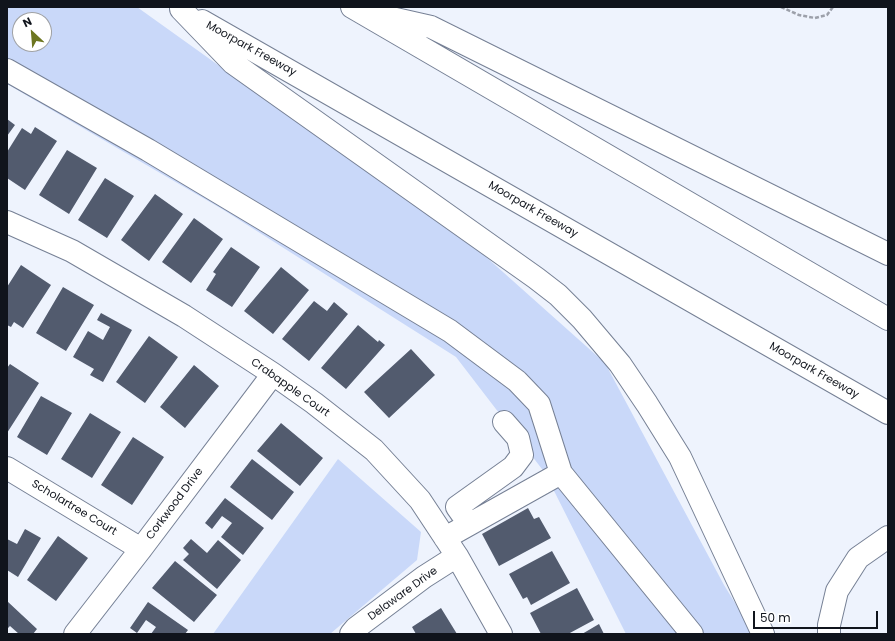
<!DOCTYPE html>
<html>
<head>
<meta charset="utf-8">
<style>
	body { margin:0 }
	#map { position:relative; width:895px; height:641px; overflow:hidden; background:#eef3fd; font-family:Poppins,sans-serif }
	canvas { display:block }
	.frame { position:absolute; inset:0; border:8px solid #10141c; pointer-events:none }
	.north { position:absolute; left:12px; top:12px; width:40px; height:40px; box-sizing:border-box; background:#fff; border:1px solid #9fa1a4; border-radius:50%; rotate:334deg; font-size:11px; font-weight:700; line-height:16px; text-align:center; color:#10141c }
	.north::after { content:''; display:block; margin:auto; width:14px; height:18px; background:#6d7620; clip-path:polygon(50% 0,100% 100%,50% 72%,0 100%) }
	.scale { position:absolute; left:753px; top:611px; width:125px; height:18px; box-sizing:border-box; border:2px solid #10141c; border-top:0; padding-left:5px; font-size:12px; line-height:14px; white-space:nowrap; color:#10141c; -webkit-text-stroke:3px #fff; paint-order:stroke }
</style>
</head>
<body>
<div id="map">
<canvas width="895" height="641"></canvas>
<div class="frame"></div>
<div class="north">N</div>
<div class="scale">50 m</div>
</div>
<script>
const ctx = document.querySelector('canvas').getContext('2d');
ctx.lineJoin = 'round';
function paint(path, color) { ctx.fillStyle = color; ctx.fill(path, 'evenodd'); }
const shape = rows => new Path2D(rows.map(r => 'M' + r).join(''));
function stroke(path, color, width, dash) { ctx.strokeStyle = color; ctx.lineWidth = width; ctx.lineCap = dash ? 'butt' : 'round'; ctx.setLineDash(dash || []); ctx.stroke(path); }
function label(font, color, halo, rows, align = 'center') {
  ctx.font = font + ' Poppins,sans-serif'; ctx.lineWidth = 4; ctx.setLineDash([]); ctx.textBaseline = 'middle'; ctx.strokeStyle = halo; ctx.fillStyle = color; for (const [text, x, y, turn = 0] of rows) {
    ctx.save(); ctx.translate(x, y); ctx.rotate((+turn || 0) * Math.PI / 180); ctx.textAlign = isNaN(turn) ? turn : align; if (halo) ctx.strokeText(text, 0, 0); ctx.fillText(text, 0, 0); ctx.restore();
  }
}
paint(shape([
	[7,7,137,7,485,256,605,363,724,585,754,634,626,634,545,473,456,357,222,209,7,84],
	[20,20,44,20,44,44,20,44],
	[338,459,421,532,417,560,330,634,213,634]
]), '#c9d8f9');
paint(shape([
	[7,119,15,125,7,136],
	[35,127,57,141,25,190,7,178,7,152,22,128,31,134],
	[67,150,97,168,69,214,39,195],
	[105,178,134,196,107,238,78,220],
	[155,194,183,214,149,261,121,240],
	[194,218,223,239,191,283,162,262],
	[231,247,260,267,232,307,206,290,216,274,213,272],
	[21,265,51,285,23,328,14,322,11,327,7,325,7,287],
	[281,267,309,290,273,334,244,311],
	[63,287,94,305,66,351,36,333],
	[314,301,327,311,334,302,348,314,309,361,282,339],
	[101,313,132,330,103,382,90,375,94,369,73,357,88,331,103,340,110,327,97,320],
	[358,325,378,342,379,340,385,345,346,389,321,368],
	[149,336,178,357,145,403,116,382],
	[411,349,435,375,389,418,364,392],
	[10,364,39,383,7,433,7,368],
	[194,365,219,386,185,428,160,407],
	[41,396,72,413,47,455,17,437],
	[90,413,121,432,92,478,61,459],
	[281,423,323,458,300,486,257,451],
	[133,437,164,457,132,505,101,485],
	[252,459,294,492,272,520,230,487],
	[225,498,264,528,243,555,221,537,232,523,222,516,212,529,205,523],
	[528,508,534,519,539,517,551,538,499,566,482,534],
	[25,529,41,538,18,577,7,570,7,539,17,544],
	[58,536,88,558,56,601,27,580],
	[191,539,207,553,218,540,241,560,217,589,183,560,189,554,183,548],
	[552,551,570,583,531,605,527,597,523,599,509,574],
	[175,561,217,595,194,622,152,588],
	[577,588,594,620,568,634,541,634,530,613],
	[7,601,37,629,33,634,19,634,10,626,7,629],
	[148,602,188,630,185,634,151,634,156,627,146,620,137,633,130,628],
	[441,608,457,634,416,634,412,627],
	[599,624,604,634,582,634]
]), '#525b6e');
const minor = shape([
	[7,70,148,150,450,331,517,381,539,404,561,473,445,538],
	[7,222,72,251,184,316,273,374,314,403,374,450,420,500,457,556,501,634],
	[7,468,141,549],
	[561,473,692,634],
	[469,524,457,507,513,467,522,455,518,438,504,422],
	[75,634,141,549,273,374],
	[351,634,356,628,424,577,457,556]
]);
const highway = shape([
	[352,7,888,319],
	[181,9,233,63,536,278,558,295,582,319,620,364,647,404,680,457,763,634],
	[378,15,431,27,888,254],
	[202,21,888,413],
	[829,634,829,625,837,591,858,558,888,537]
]);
stroke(minor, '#768095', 24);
stroke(highway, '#768095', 24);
stroke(shape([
	[781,7,799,15,815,18,827,15,833,7]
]), '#9ca0aa', 2.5, [4, 2]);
stroke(minor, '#fff', 22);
stroke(highway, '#fff', 22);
label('11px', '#10141c', '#fff', [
	["Moorpark Freeway",251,49,29],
	["Moorpark Freeway",533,210,30],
	["Moorpark Freeway",814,371,30],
	["Crabapple Court",290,388,35],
	["Corkwood Drive",175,504,-53],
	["Scholartree Court",74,508,31],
	["Delaware Drive",403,594,-36]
]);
</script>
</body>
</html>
